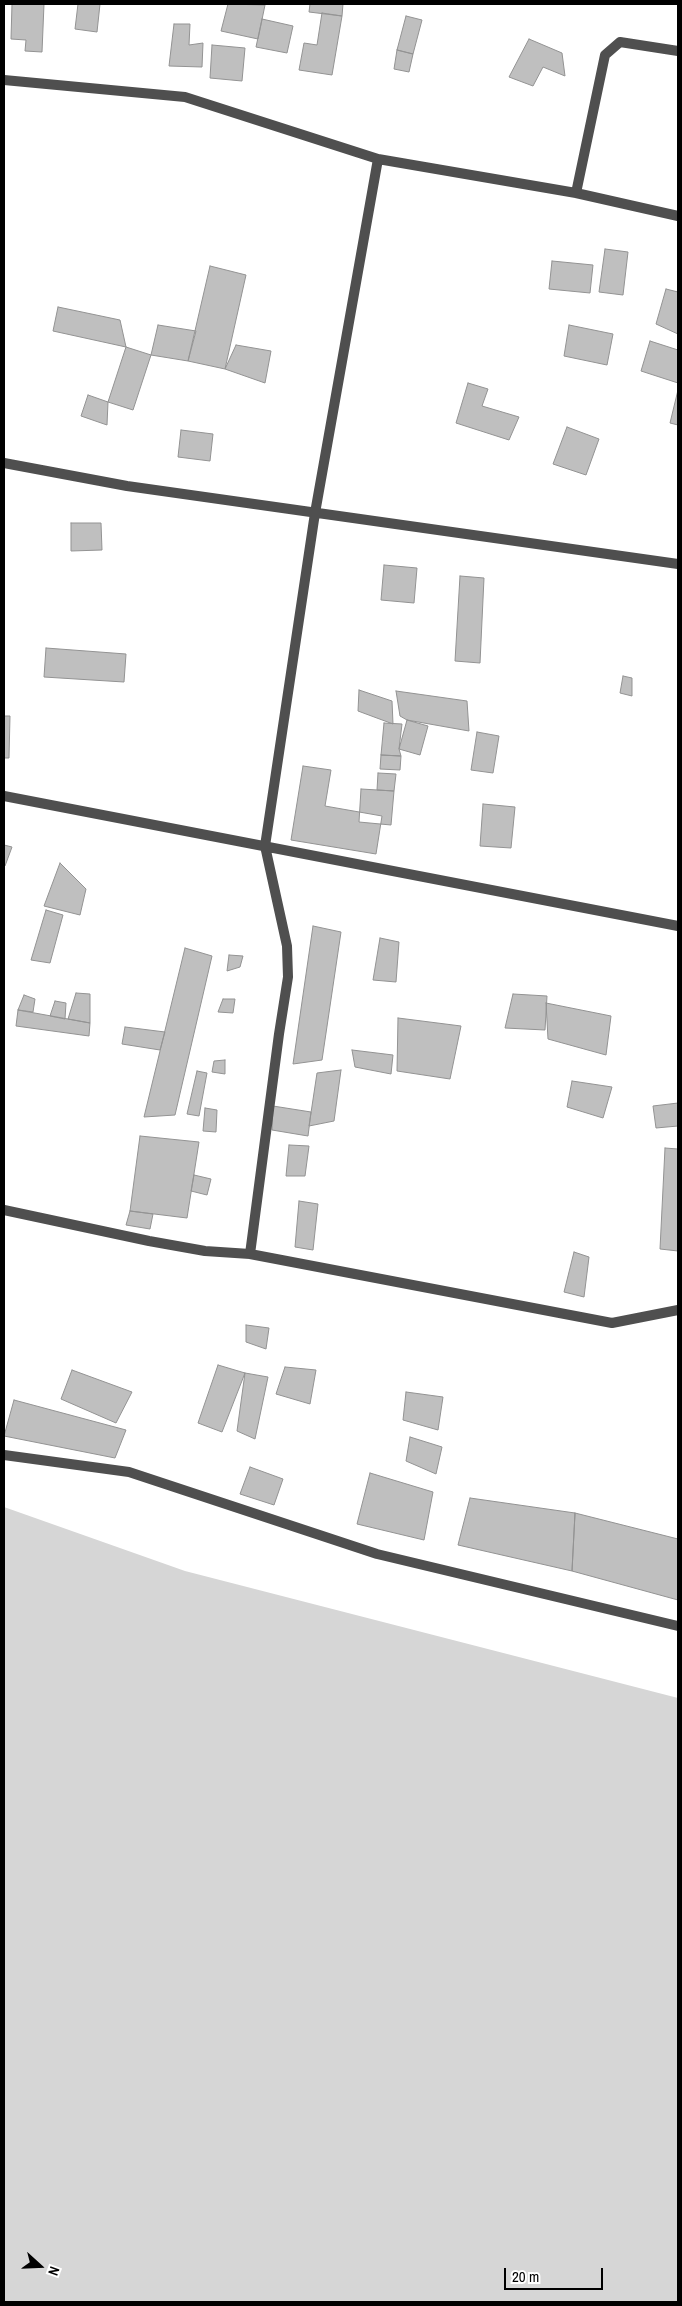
<!DOCTYPE html>
<html>
<head>
<meta charset="utf-8">
<style>
	body { margin:0 }
	#map { position:relative; width:682px; height:2306px; overflow:hidden; background:#fff; font-family:"Archivo Narrow",sans-serif }
	canvas { display:block }
	.frame { position:absolute; inset:0; border:5px solid #000; pointer-events:none }
	.north { position:absolute; left:15px; top:2241px; width:50px; height:50px; -webkit-text-stroke:4px #fff; paint-order:stroke; rotate:110deg; font-size:14px; font-weight:700; line-height:20px; text-align:center; color:#000 }
	.north::after { content:''; display:block; margin:auto; width:18px; height:22px; background:#000; clip-path:polygon(50% 0,100% 100%,50% 72%,0 100%) }
	.scale { position:absolute; left:504px; top:2268px; width:99px; height:22px; box-sizing:border-box; border:2px solid #000; border-top:0; padding-left:6px; font-size:15px; line-height:18px; white-space:nowrap; color:#000; -webkit-text-stroke:4px #fff; paint-order:stroke }
</style>
</head>
<body>
<div id="map">
<canvas width="682" height="2306"></canvas>
<div class="frame"></div>
<div class="north">N</div>
<div class="scale">20 m</div>
</div>
<script>
const ctx = document.querySelector('canvas').getContext('2d');
ctx.lineJoin = 'round';
function paint(path, color) { ctx.fillStyle = color; ctx.fill(path, 'evenodd'); }
const shape = rows => new Path2D(rows.map(r => 'M' + r).join(''));
function stroke(path, color, width, dash) { ctx.strokeStyle = color; ctx.lineWidth = width; ctx.lineCap = dash ? 'butt' : 'round'; ctx.setLineDash(dash || []); ctx.stroke(path); }
paint(shape([
	[4,1507,185,1571,678,1698,678,2302,4,2302]
]), '#d6d6d6');
const building = shape([
	[12,4,44,4,42,52,25,51,26,40,11,39,12,4],
	[78,4,100,4,97,32,75,29,78,4],
	[228,4,265,5,258,39,221,31,228,4],
	[310,4,343,4,342,16,309,12,310,4],
	[322,13,342,16,332,75,299,70,304,43,317,45,322,13],
	[406,16,422,20,413,54,397,50,406,16],
	[262,19,293,26,287,53,256,47,262,19],
	[174,24,190,24,189,45,203,43,202,67,169,66,174,24],
	[529,39,562,53,565,76,543,67,533,86,509,77,529,39],
	[212,45,245,48,242,81,210,78,212,45],
	[397,50,413,54,409,72,394,69,397,50],
	[605,249,628,252,623,295,599,292,605,249],
	[552,261,593,265,590,293,549,289,552,261],
	[210,266,246,275,225,369,188,361,210,266],
	[666,289,678,292,678,334,656,324,666,289],
	[58,307,120,320,126,347,53,331,58,307],
	[158,325,196,331,188,361,151,355,158,325],
	[569,325,613,334,607,365,564,356,569,325],
	[650,341,678,350,678,383,641,371,650,341],
	[236,345,271,351,265,383,225,369,236,345],
	[126,347,151,355,133,410,108,402,126,347],
	[468,383,488,389,482,406,519,417,509,440,456,423,468,383],
	[678,390,678,425,670,423,678,390],
	[88,395,108,402,107,425,81,416,88,395],
	[567,427,599,439,586,475,553,464,567,427],
	[181,430,213,434,210,461,178,457,181,430],
	[71,523,101,523,102,550,71,551,71,523],
	[384,565,417,568,414,603,381,600,384,565],
	[460,576,484,578,480,663,455,661,460,576],
	[46,648,126,654,124,682,44,677,46,648],
	[623,676,632,678,632,696,620,693,623,676],
	[359,690,392,701,393,724,358,711,359,690],
	[396,691,467,701,469,731,407,720,400,716,396,691],
	[4,716,10,716,9,758,4,758,4,716],
	[407,720,428,726,420,755,399,749,407,720],
	[384,723,402,724,399,749,401,756,381,755,384,723],
	[477,732,499,736,493,773,471,770,477,732],
	[381,755,401,756,400,770,380,769,381,755],
	[303,766,331,770,325,806,382,816,376,854,291,840,303,766],
	[378,773,396,774,394,791,377,790,378,773],
	[361,789,394,791,391,825,359,822,361,789],
	[483,804,515,807,511,848,480,846,483,804],
	[4,845,12,847,5,866,4,865,4,845],
	[60,863,86,889,80,915,44,906,60,863],
	[46,910,63,915,50,963,31,960,46,910],
	[313,926,341,932,322,1060,293,1064,313,926],
	[380,938,399,942,396,982,373,980,380,938],
	[185,948,212,956,175,1115,144,1117,185,948],
	[229,955,243,956,240,967,227,971,229,955],
	[76,993,90,994,90,1023,68,1019,76,993],
	[513,994,547,996,545,1030,505,1028,513,994],
	[24,995,35,999,33,1012,18,1010,24,995],
	[223,999,235,999,233,1013,218,1012,223,999],
	[55,1001,66,1003,65,1019,50,1016,55,1001],
	[546,1003,611,1016,606,1055,548,1039,546,1003],
	[18,1010,90,1023,89,1036,16,1026,18,1010],
	[398,1018,461,1026,450,1079,397,1071,398,1018],
	[125,1027,165,1032,160,1050,122,1044,125,1027],
	[352,1050,393,1055,391,1074,355,1067,352,1050],
	[225,1060,225,1074,212,1072,214,1061,225,1060],
	[341,1070,334,1121,309,1126,317,1073,341,1070],
	[197,1071,207,1073,199,1116,187,1114,197,1071],
	[572,1081,612,1087,603,1118,567,1107,572,1081],
	[678,1103,678,1126,656,1128,653,1106,678,1103],
	[273,1106,311,1112,308,1136,272,1130,273,1106],
	[205,1108,217,1110,216,1132,203,1131,205,1108],
	[140,1136,199,1142,187,1218,130,1211,140,1136],
	[289,1145,309,1146,305,1176,286,1176,289,1145],
	[665,1148,678,1149,678,1251,660,1249,665,1148],
	[194,1175,211,1179,207,1195,191,1191,194,1175],
	[299,1201,318,1204,313,1250,295,1247,299,1201],
	[130,1211,153,1214,150,1229,126,1225,130,1211],
	[574,1252,589,1257,584,1297,564,1292,574,1252],
	[246,1325,269,1328,266,1349,246,1342,246,1325],
	[218,1365,245,1373,222,1432,198,1423,218,1365],
	[285,1367,316,1370,310,1404,276,1394,285,1367],
	[72,1370,132,1392,116,1423,61,1399,72,1370],
	[245,1373,268,1377,255,1439,237,1431,245,1373],
	[406,1392,443,1397,438,1430,403,1420,406,1392],
	[14,1400,126,1430,115,1458,4,1436,14,1400],
	[410,1437,442,1447,436,1474,406,1461,410,1437],
	[250,1467,283,1479,274,1505,240,1494,250,1467],
	[370,1473,433,1492,424,1540,357,1524,370,1473],
	[470,1498,575,1513,572,1571,458,1545,470,1498],
	[575,1513,678,1539,678,1600,572,1571,575,1513]
]);
paint(building, '#bfbfbf');
stroke(building, '#939393', 1);
stroke(shape([
	[4,80,185,97,378,159,576,193,678,216],
	[576,193,605,55,620,42,678,51],
	[4,463,127,486,678,564],
	[4,796,678,926],
	[4,1210,149,1241,205,1251,250,1254,612,1323,678,1310],
	[250,1254,279,1034,288,977,287,946,265,846,315,513,378,159],
	[4,1455,129,1472,377,1554,678,1626]
]), '#4f4f4f', 10);
</script>
</body>
</html>
